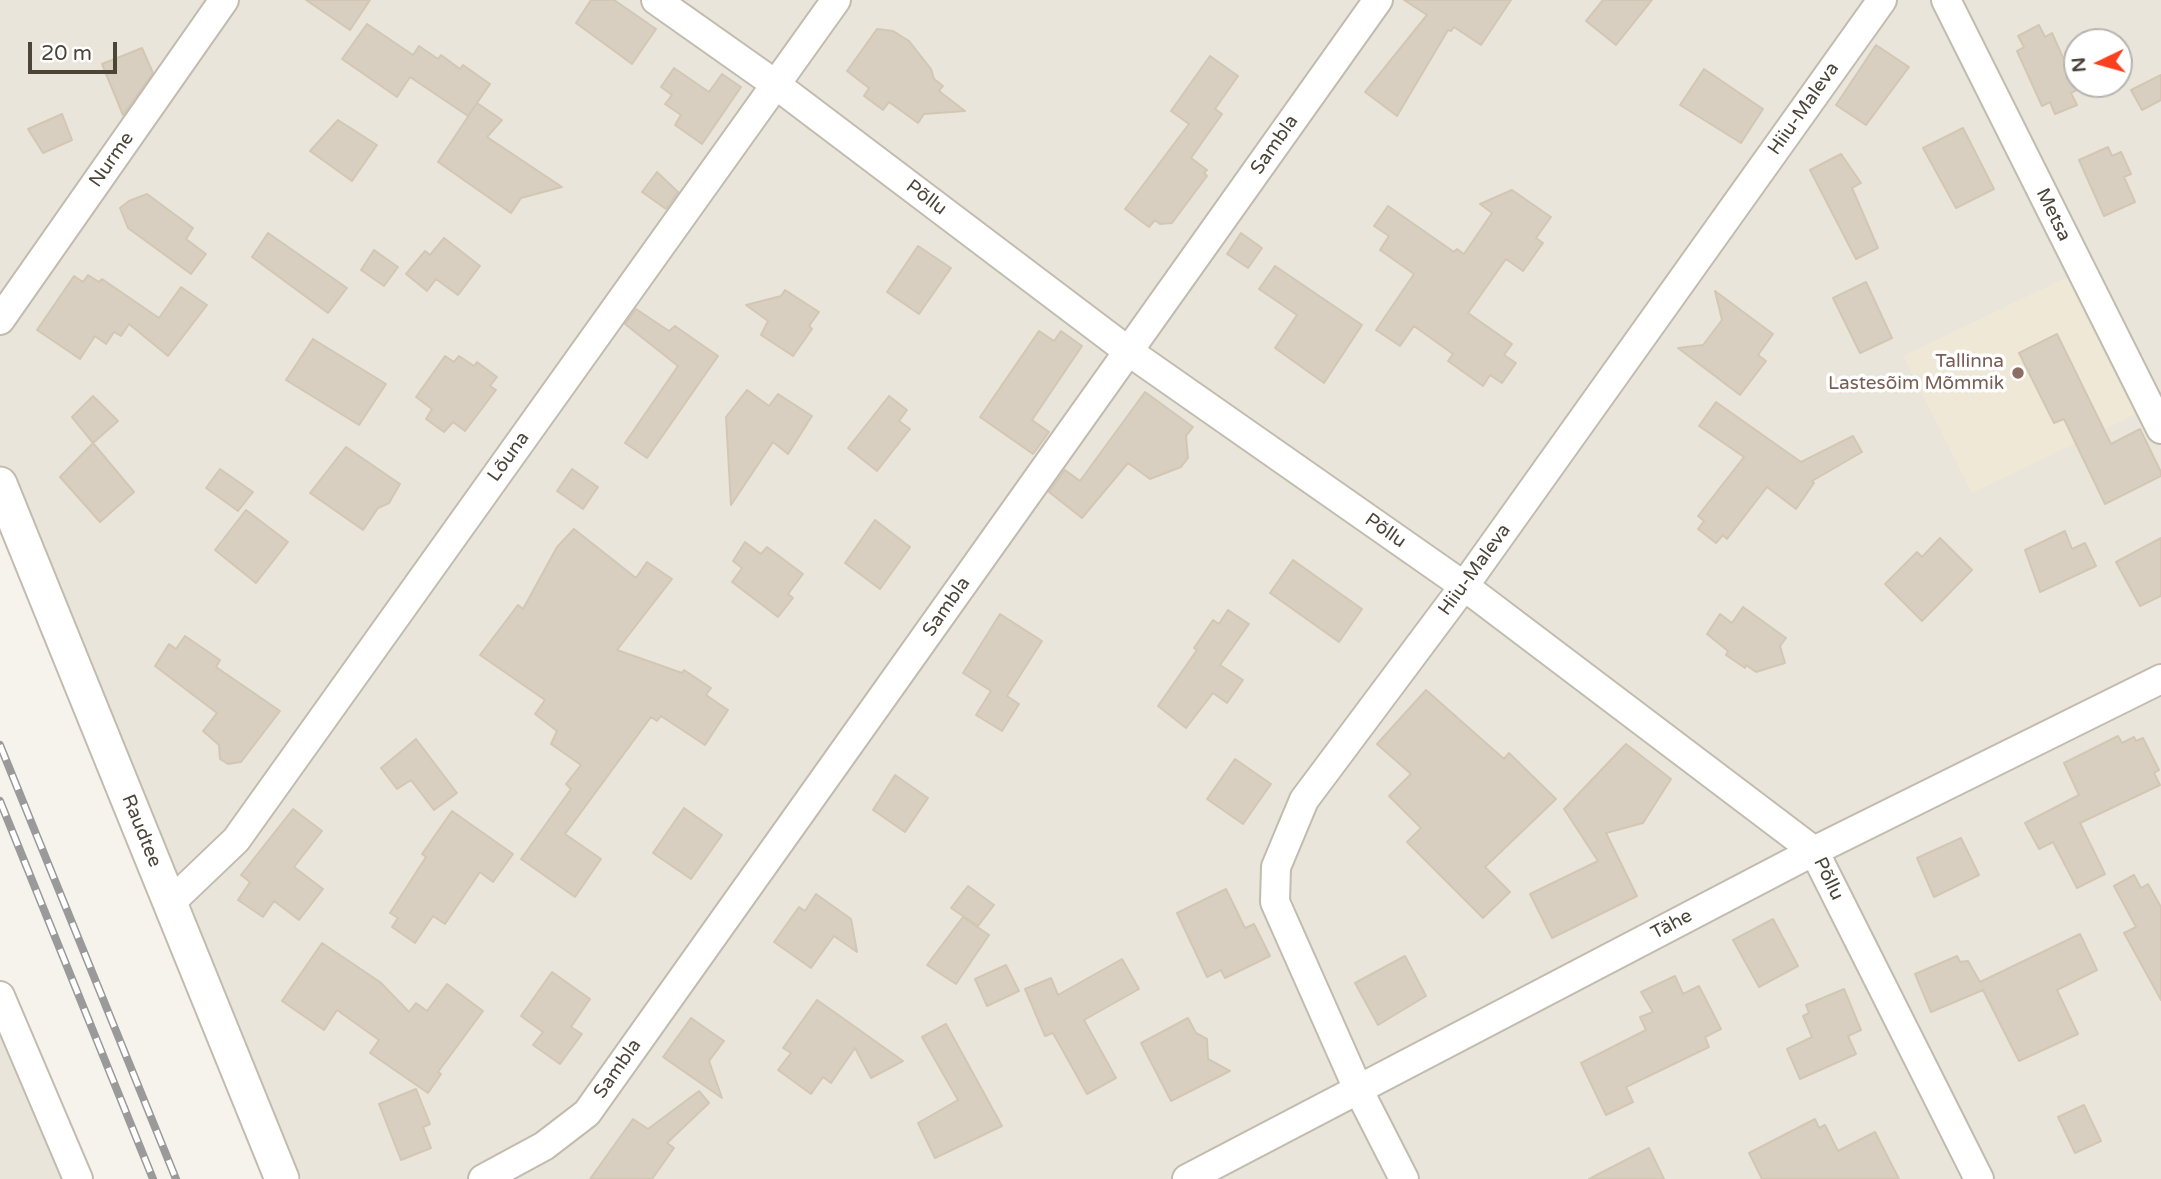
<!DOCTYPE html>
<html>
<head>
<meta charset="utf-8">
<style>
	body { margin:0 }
	#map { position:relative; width:2161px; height:1179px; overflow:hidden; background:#f6f3ec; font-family:"Varela Round",sans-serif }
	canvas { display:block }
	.north { position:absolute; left:2063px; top:28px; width:70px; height:70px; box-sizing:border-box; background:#fff; border:2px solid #b7b4b0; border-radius:50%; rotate:265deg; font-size:19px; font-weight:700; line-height:28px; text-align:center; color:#4b4439 }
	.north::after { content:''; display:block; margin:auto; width:24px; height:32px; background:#fc3f1d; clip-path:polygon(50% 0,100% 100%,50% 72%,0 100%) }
	.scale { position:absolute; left:28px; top:42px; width:89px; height:32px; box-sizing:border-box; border:4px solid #4b4439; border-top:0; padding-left:9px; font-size:21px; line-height:24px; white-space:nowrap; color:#4b4439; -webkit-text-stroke:5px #fff; paint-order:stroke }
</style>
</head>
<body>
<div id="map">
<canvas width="2161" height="1179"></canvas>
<div class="north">N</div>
<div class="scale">20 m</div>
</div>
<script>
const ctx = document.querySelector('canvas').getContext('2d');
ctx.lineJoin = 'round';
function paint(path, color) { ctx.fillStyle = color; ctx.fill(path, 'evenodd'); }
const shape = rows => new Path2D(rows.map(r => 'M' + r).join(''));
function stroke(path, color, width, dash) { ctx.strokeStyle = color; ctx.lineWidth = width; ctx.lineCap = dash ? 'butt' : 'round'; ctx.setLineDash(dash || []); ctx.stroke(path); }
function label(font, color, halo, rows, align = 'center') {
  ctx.font = font + ' "Varela Round",sans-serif'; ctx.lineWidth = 7; ctx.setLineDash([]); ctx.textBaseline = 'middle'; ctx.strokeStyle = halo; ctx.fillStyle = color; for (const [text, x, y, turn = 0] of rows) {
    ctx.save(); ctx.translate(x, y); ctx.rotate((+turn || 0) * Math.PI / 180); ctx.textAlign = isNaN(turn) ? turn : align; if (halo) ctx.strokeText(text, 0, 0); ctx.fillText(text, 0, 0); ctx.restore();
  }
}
paint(shape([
	[0,0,2161,0,2161,1179,302,1179,170,903,0,484],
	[2077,42,2119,42,2119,84,2077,84],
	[0,996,78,1179,0,1179]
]), '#eae5da');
paint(shape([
	[2074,274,2144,410,1972,493,1903,356]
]), '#efe8d6');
const building = shape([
	[306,0,370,0,350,30,306,0],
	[591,0,614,0,656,29,632,64,576,23,591,0],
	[1404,0,1511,0,1481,45,1454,27,1451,31,1448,30,1397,116,1365,92,1427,15,1404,0],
	[1603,0,1652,0,1616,45,1586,21,1603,0],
	[367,24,413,55,419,46,438,59,441,55,460,69,463,65,490,84,468,116,410,77,397,97,342,59,367,24],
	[2039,25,2045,37,2052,33,2065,62,2077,56,2077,90,2071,93,2077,105,2055,114,2050,102,2042,106,2017,51,2024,47,2018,36,2039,25],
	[877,29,893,31,909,41,931,69,934,79,943,86,939,91,965,111,924,114,918,123,889,102,883,110,864,96,869,88,847,71,877,29],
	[1876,45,1909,67,1866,125,1836,105,1876,45],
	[142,48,153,73,123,115,102,64,142,48],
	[1210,56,1238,76,1215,109,1222,114,1191,158,1207,170,1204,173,1207,176,1172,223,1160,224,1155,220,1149,227,1125,209,1189,124,1171,111,1210,56],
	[674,68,709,92,722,74,741,87,702,144,675,125,681,115,665,104,672,95,661,87,674,68],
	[1704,69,1763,109,1741,143,1680,105,1704,69],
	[2161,75,2161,100,2142,110,2131,90,2161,75],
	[477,103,502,120,487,137,562,187,521,198,511,213,438,162,477,103],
	[62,114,72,140,43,153,28,129,62,114],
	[338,120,377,145,352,181,310,151,338,120],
	[1963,128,1994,189,1956,208,1923,148,1963,128],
	[2108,147,2112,156,2121,152,2131,174,2124,177,2135,202,2104,216,2079,160,2108,147],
	[1841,154,1861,183,1852,188,1878,248,1856,259,1810,170,1841,154],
	[657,172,678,192,666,209,642,192,657,172],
	[1512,190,1551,217,1536,238,1543,243,1523,271,1506,259,1468,313,1512,344,1504,355,1516,363,1502,383,1490,375,1483,386,1448,361,1453,354,1414,326,1400,346,1376,330,1414,274,1380,250,1389,236,1374,226,1388,206,1454,252,1457,249,1464,254,1492,213,1480,204,1512,190],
	[147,194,193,228,186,239,206,254,191,274,128,228,120,208,129,201,147,194],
	[268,233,347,288,328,313,252,257,268,233],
	[1241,233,1262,248,1248,268,1227,254,1241,233],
	[444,238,480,266,458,295,436,279,427,291,406,274,425,251,430,255,444,238],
	[918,246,951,268,919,314,887,292,918,246],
	[374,250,398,267,384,286,361,270,374,250],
	[1275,266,1362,325,1324,383,1275,348,1297,315,1259,289,1275,266],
	[88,275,99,282,102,279,159,318,181,287,207,305,168,356,129,324,121,336,114,332,106,344,95,336,80,359,37,330,74,276,83,282,88,275],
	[1866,282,1892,338,1860,353,1833,298,1866,282],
	[785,290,819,312,809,326,812,329,793,356,761,335,768,321,746,305,781,296,785,290],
	[1715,291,1773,334,1758,355,1766,361,1740,395,1678,348,1703,345,1722,320,1715,291],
	[636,309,669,331,675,326,718,356,647,458,625,443,678,366,625,324,636,309],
	[1039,331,1054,341,1061,331,1082,346,1032,420,1049,432,1033,454,980,417,1039,331],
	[2057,334,2111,444,2140,429,2161,472,2161,476,2105,504,2064,419,2054,423,2019,353,2057,334],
	[313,339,386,384,359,425,286,380,313,339],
	[445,356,454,362,459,356,474,366,477,362,497,377,490,386,496,390,465,431,453,422,444,432,426,419,432,409,416,397,445,356],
	[747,390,769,406,778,394,812,416,788,454,773,442,731,505,726,417,747,390],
	[1145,392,1193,427,1186,436,1188,458,1181,467,1150,479,1128,463,1082,518,1049,492,1065,470,1080,481,1145,392],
	[93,396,118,421,93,443,72,417,93,396],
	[889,396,907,410,899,421,910,429,877,471,848,448,889,396],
	[1716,402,1801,462,1853,436,1862,452,1812,481,1814,483,1796,509,1767,487,1727,539,1723,535,1716,543,1698,529,1704,521,1698,516,1744,457,1699,426,1716,402],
	[93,443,134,492,100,522,60,477,93,443],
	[346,447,400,484,389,503,378,508,363,530,310,493,346,447],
	[220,469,253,492,238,511,206,488,220,469],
	[572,469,598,487,583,509,557,491,572,469],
	[246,510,288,542,256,583,215,550,246,510],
	[875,520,910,547,880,589,845,563,875,520],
	[574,529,636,578,647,562,672,579,617,650,682,673,684,670,711,688,706,695,728,710,705,745,661,716,657,721,651,717,565,834,601,859,575,897,521,859,571,789,566,784,581,765,551,744,557,731,535,714,545,700,480,655,518,605,523,609,557,547,574,529],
	[2065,531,2072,549,2085,543,2096,566,2040,592,2025,550,2065,531],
	[1940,538,1972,570,1922,621,1885,584,1917,552,1922,557,1940,538],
	[2161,538,2161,596,2140,606,2116,562,2161,538],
	[745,542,761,554,767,547,803,574,788,594,793,598,778,617,732,582,742,568,733,561,745,542],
	[1293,560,1362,609,1339,642,1270,593,1293,560],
	[1743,607,1786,638,1780,646,1785,663,1756,672,1746,665,1745,668,1726,655,1728,651,1707,634,1720,614,1732,623,1743,607],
	[1228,610,1249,624,1220,665,1243,680,1227,703,1213,693,1186,728,1158,706,1197,650,1194,648,1213,620,1219,624,1228,610],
	[1000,614,1042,641,1007,696,1019,704,1002,731,976,715,991,691,963,673,1000,614],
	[185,636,220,660,216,667,280,711,241,762,228,764,220,759,219,745,203,731,217,713,155,666,169,644,176,649,185,636],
	[1426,690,1504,759,1509,753,1556,799,1485,867,1510,892,1483,918,1407,842,1421,828,1389,796,1411,774,1377,744,1426,690],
	[2118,736,2122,743,2134,737,2136,741,2143,738,2159,770,2154,773,2160,785,2080,823,2105,874,2077,888,2053,842,2039,849,2025,823,2079,795,2064,763,2118,736],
	[416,739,457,793,434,810,411,780,397,789,381,768,416,739],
	[1626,744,1671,779,1643,823,1606,833,1637,896,1552,938,1530,894,1598,861,1564,809,1626,744],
	[1235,759,1271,784,1243,824,1207,799,1235,759],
	[895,775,928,798,905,832,873,810,895,775],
	[684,808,722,835,691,879,653,853,684,808],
	[293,809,322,831,294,867,323,889,299,920,274,901,263,917,238,900,250,882,241,875,293,809],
	[452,811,513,854,493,882,480,872,445,924,433,916,415,943,392,927,398,918,390,913,426,857,422,854,452,811],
	[1961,838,1979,875,1934,897,1917,858,1961,838],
	[2134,875,2141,888,2148,884,2161,907,2161,1000,2124,933,2136,927,2114,886,2134,875],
	[968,886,994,905,978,926,951,908,968,886],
	[1226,889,1245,928,1254,924,1270,956,1225,978,1221,970,1207,977,1177,913,1226,889],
	[816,894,851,919,857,952,834,936,811,968,774,942,799,907,805,911,816,894],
	[963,917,989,935,956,984,927,965,963,917],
	[1773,919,1798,966,1759,987,1733,940,1773,919],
	[2080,934,2097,970,2057,990,2078,1034,2019,1061,1983,990,1931,1012,1915,974,1957,956,1960,962,1968,961,1980,982,2080,934],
	[322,943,380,982,409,1012,416,1003,427,1011,447,984,483,1011,438,1072,441,1074,428,1093,370,1053,379,1040,337,1010,324,1030,282,1001,322,943],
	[1405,956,1426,996,1378,1025,1355,983,1405,956],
	[1122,959,1139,989,1084,1020,1116,1078,1087,1094,1053,1033,1045,1036,1025,989,1051,978,1058,995,1122,959],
	[1006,965,1019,991,987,1006,975,979,1006,965],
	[552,972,590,999,571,1027,582,1034,560,1064,533,1045,543,1032,521,1016,552,972],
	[1675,976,1683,994,1699,986,1721,1029,1705,1037,1709,1047,1626,1087,1633,1102,1606,1115,1581,1063,1646,1030,1640,1017,1653,1012,1641,992,1675,976],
	[1844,989,1861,1030,1848,1036,1856,1054,1800,1079,1787,1049,1812,1037,1803,1016,1809,1013,1806,1005,1844,989],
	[817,1000,837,1014,903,1061,871,1078,855,1048,831,1083,823,1077,811,1094,778,1070,791,1053,783,1048,817,1000],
	[691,1018,724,1041,709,1061,722,1098,663,1057,691,1018],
	[1188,1018,1196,1033,1207,1039,1208,1059,1230,1071,1171,1101,1141,1043,1188,1018],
	[946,1024,1002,1126,935,1158,918,1123,958,1100,922,1037,946,1024],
	[416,1089,430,1124,423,1127,431,1148,401,1160,379,1104,416,1089],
	[699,1091,709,1103,667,1143,674,1148,652,1179,590,1179,633,1119,648,1129,699,1091],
	[2084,1105,2101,1141,2075,1153,2058,1117,2084,1105],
	[1815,1119,1819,1128,1825,1125,1838,1151,1875,1132,1899,1179,1762,1179,1749,1153,1815,1119],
	[1649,1148,1664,1179,1589,1179,1649,1148]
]);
paint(building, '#d8cfc1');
stroke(building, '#d3c7b4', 2);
const minor = shape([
	[656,0,775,84,1128,351,1464,586,1814,851,1979,1179],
	[1946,0,2161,429],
	[0,320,224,0],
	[170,903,236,840,836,0],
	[0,996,78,1179],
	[483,1179,544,1146,587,1113,1378,0],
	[1187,1179,1814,851,2161,679],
	[1404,1179,1358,1089,1275,902,1276,867,1304,800,1464,586,1882,0]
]);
const tertiary = shape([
	[0,484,282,1179]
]);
stroke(minor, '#c2bbae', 32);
stroke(tertiary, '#c2bbae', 37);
stroke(minor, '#fff', 28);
stroke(tertiary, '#fff', 33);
const rail = shape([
	[0,745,176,1179],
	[0,801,153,1179]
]);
stroke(rail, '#9a9a9a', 8);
stroke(rail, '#fff', 5, [16]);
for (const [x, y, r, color] of [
	[2018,373,7,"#8d6e63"]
]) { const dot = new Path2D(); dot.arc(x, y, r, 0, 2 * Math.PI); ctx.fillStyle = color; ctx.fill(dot); stroke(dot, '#fff', 2.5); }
label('19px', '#4b4439', '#fff', [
	["Hiiu-Maleva",1804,109,-55],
	["Sambla",1275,145,-55],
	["Nurme",112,160,-55],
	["Põllu",926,198,37],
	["Metsa",2053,215,64],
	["Lõuna",509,457,-54],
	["Põllu",1385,531,35],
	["Hiiu-Maleva",1475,570,-54],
	["Sambla",947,607,-55],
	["Raudtee",141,831,68],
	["Põllu",1828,879,64],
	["Tähe",1672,925,-28],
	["Sambla",618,1069,-55]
]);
label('19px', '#785e54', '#fff', [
	["Tallinna",2004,362],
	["Lastesõim Mõmmik",2004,384]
], 'right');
</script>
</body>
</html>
